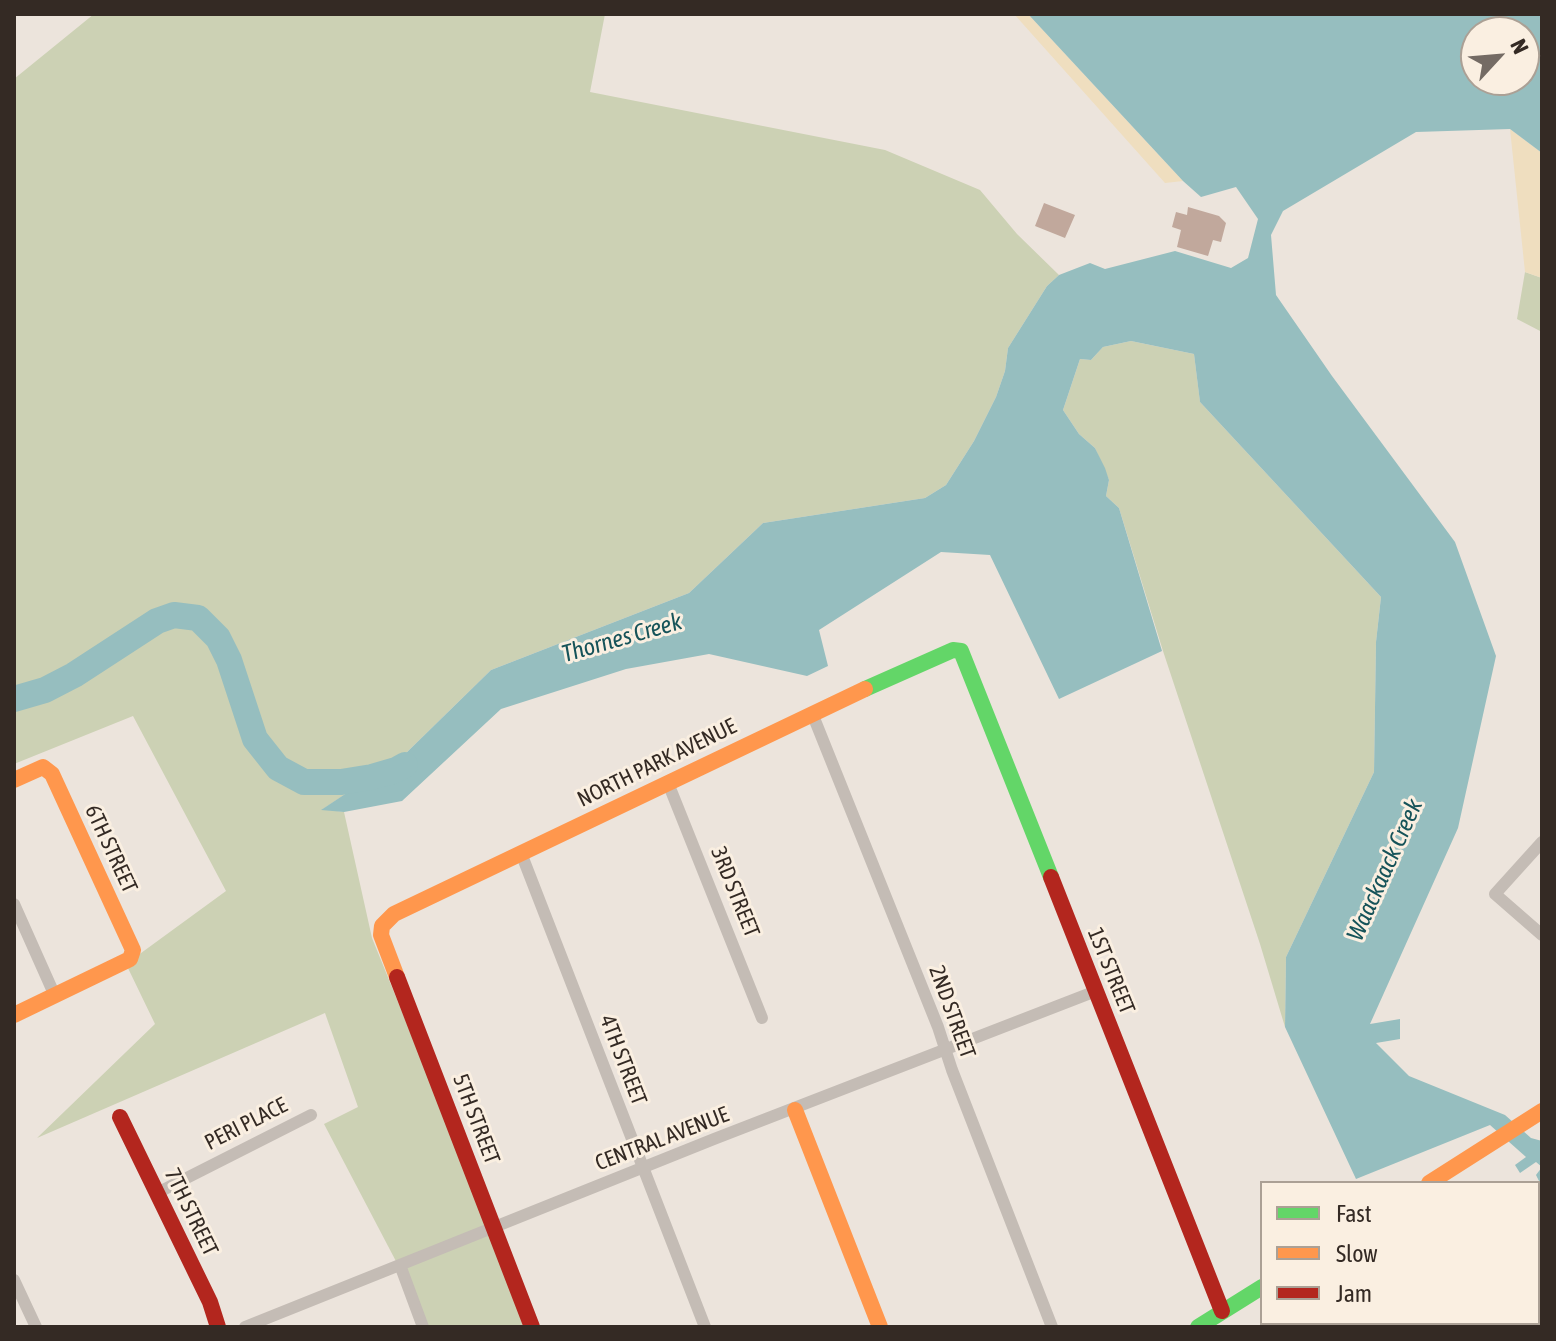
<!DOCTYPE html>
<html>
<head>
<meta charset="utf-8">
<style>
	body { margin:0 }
	#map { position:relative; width:1556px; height:1341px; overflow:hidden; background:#ece4dc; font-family:"Asap Condensed",sans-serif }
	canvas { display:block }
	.frame { position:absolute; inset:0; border:16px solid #342a24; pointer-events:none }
	.legend { position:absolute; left:1260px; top:1181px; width:280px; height:144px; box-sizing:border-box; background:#faefe1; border:2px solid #aba095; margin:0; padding:10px 14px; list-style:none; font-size:24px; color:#342a24 }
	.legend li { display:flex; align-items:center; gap:16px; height:40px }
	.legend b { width:40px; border:2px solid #aba095 }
	.north { position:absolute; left:1460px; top:16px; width:80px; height:80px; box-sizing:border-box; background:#faefe1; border:2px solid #aba095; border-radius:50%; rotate:64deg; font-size:22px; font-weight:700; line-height:32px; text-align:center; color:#342a24 }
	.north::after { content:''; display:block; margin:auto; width:28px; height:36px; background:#746b64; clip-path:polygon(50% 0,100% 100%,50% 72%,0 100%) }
</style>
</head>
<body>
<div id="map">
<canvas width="1556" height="1341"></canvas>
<div class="frame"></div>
<ul class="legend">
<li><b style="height:10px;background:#63d668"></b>Fast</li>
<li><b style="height:10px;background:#ff974d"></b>Slow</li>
<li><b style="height:10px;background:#b3261e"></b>Jam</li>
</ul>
<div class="north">N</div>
</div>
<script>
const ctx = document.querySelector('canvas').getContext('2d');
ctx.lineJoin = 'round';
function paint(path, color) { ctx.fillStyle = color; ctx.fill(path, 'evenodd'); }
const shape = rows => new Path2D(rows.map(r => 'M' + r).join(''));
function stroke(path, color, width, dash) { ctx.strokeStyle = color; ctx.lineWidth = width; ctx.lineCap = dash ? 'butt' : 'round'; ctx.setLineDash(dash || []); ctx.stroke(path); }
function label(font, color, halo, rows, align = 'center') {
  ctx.font = font + ' "Asap Condensed",sans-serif'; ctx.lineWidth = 6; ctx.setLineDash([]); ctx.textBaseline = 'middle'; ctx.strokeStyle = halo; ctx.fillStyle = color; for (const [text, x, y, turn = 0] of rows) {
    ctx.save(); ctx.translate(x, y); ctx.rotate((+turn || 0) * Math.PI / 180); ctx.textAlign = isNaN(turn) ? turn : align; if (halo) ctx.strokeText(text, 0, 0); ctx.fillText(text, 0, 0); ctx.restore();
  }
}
paint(shape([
	[94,14,605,14,590,92,885,150,980,190,1017,234,1059,275,1047,286,1008,348,1005,371,996,397,974,441,946,485,925,498,763,523,689,593,491,670,404,755,323,809,344,812,372,938,530,1327,420,1327,399,1267,324,1124,358,1107,325,1013,37,1138,155,1024,126,964,226,891,133,716,14,764,14,79],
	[1525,272,1542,278,1542,332,1517,319],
	[1131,341,1194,354,1200,402,1381,597,1376,642,1374,772,1286,957,1285,1027,1260,944,1163,651,1119,508,1106,496,1109,480,1095,448,1079,434,1063,410,1080,359,1091,360,1103,347]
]), '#ccd1b4');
paint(shape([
	[1014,14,1028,14,1183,181,1165,183],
	[1510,129,1542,153,1542,278,1525,272]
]), '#efdebf');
paint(shape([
	[1028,14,1542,14,1542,153,1510,129,1416,132,1283,211,1271,235,1276,295,1332,376,1455,542,1496,656,1458,828,1370,1024,1400,1019,1400,1039,1376,1043,1409,1076,1505,1115,1531,1138,1542,1141,1542,1187,1536,1175,1542,1167,1536,1162,1520,1173,1515,1165,1526,1157,1490,1125,1356,1179,1285,1027,1286,957,1374,772,1376,642,1381,597,1200,402,1194,354,1131,341,1103,347,1091,360,1080,359,1063,410,1079,434,1095,448,1105,468,1109,480,1106,496,1119,508,1162,651,1059,699,990,555,941,552,819,630,828,666,807,676,709,654,626,669,501,709,402,801,344,812,321,810,404,755,491,670,689,593,763,523,925,498,946,485,974,441,996,397,1005,371,1008,348,1047,286,1059,275,1090,263,1105,269,1175,251,1231,268,1248,258,1258,219,1236,187,1201,197,1183,181],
	[1476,32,1524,32,1524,80,1476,80]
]), '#96bebf');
stroke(shape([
	[14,699,45,690,74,675,157,621,174,615,198,618,218,638,229,660,255,739,278,768,304,782,341,782,372,777,396,770,405,765]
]), '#96bebf', 26);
paint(shape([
	[1044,203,1075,215,1065,238,1035,226],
	[1188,207,1219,216,1226,223,1221,242,1213,240,1208,256,1177,247,1181,230,1172,227,1176,212,1187,215]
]), '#c1a89c');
stroke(shape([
	[812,713,938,1027,952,1070,1052,1327],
	[668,783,762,1018],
	[1542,842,1495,894,1542,935],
	[521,853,705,1327],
	[14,904,55,996],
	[157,1193,311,1115],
	[400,1265,423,1327],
	[14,1280,36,1327],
	[245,1327,714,1139,1096,991]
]), '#c4bcb5', 12);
stroke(shape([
	[865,689,953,650,961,651,1051,877],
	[1198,1327,1262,1287]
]), '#63d668', 16);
stroke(shape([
	[14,780,43,767,52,774,133,950,130,959,14,1015],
	[397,977,381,935,382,926,394,914,865,689],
	[795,1110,880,1327],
	[1429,1183,1542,1111]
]), '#ff974d', 16);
stroke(shape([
	[1051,877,1222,1311],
	[397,977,532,1327],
	[120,1117,210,1302,218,1327]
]), '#b3261e', 16);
label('22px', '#342a24', '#faefe1', [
	["NORTH PARK AVENUE",657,763,-26],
	["6TH STREET",111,849,65],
	["3RD STREET",735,892,68],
	["1ST STREET",1111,971,68],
	["2ND STREET",952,1012,70],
	["4TH STREET",623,1060,69],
	["5TH STREET",476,1119,69],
	["PERI PLACE",246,1124,-27],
	["CENTRAL AVENUE",662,1139,-21],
	["7TH STREET",191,1212,64]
]);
label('italic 24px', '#165359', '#faefe1', [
	["Thornes Creek",622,638,-16],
	["Waackaack Creek",1385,870,-66]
]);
</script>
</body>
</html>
